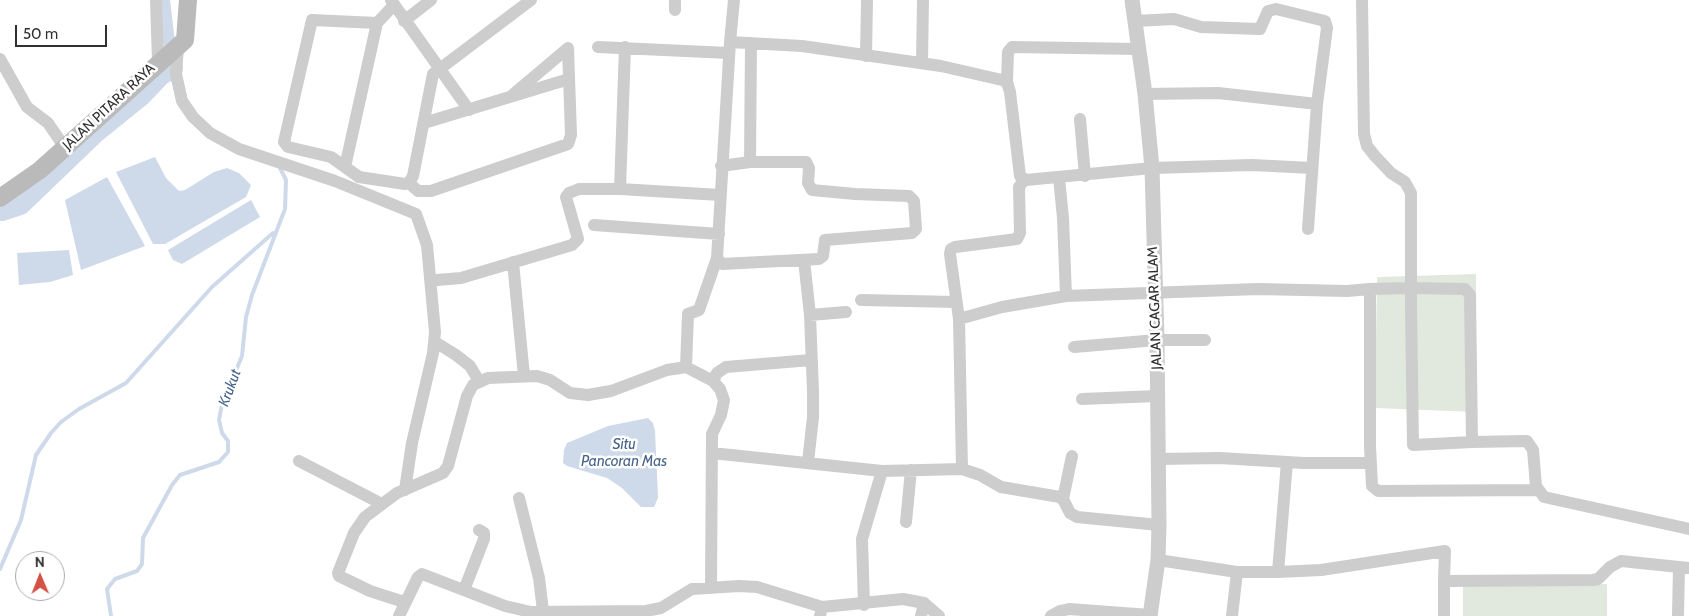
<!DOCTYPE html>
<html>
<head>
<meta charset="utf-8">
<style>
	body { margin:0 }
	#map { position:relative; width:1689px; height:616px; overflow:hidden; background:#fff; font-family:Cabin,sans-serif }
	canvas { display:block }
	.north { position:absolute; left:15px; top:551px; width:50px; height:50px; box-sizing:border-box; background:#fff; border:1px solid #acacac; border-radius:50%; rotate:359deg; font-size:14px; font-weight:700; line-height:20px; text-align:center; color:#303030 }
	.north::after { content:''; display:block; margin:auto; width:18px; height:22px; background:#d45245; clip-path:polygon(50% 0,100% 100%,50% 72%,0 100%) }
	.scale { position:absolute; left:15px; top:25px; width:92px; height:22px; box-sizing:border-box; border:2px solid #303030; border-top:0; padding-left:6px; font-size:15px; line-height:18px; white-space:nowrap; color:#303030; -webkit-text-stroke:4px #fff; paint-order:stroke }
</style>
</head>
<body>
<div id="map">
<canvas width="1689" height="616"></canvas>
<div class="north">N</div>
<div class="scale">50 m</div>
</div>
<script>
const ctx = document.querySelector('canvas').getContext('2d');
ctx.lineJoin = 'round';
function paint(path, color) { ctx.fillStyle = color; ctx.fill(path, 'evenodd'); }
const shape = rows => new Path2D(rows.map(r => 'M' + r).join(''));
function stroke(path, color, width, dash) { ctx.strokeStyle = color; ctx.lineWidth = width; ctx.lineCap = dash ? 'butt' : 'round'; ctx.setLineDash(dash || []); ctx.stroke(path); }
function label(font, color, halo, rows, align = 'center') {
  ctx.font = font + ' Cabin,sans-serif'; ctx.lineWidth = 5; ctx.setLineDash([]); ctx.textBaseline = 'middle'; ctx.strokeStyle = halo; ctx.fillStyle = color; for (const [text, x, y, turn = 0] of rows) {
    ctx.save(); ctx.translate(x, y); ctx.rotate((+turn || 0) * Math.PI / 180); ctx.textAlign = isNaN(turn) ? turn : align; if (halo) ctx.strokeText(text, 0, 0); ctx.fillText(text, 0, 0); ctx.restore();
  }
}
paint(shape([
	[1476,274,1476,412,1375,408,1377,277],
	[1607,584,1607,616,1463,616,1463,585]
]), '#e1e8dd');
paint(shape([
	[155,157,166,178,179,191,185,190,214,172,227,168,239,173,251,185,246,197,165,244,153,244,116,172],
	[107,177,145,246,81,270,65,200],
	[251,200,260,217,182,264,173,260,168,250],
	[69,250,73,275,50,282,19,285,17,253],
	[648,418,653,423,655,431,658,498,654,507,641,507,622,488,607,478,567,466,563,463,564,450,567,443,608,426]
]), '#cedae9');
stroke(shape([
	[0,569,21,520,36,455,51,433,61,422,79,409,126,383,212,287,273,233],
	[111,616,107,589,115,579,137,571,142,564,143,538,172,485,180,475,219,462,228,452,228,441,222,433,219,420,222,404,242,356,246,317,252,295,285,209,286,180,279,166]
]), '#cedae9', 4);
stroke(shape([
	[164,0,171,60]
]), '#cedae9', 12);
stroke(shape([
	[0,207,2,210,20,204,94,133,141,95,161,74,172,68]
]), '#cedae9', 22);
stroke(shape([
	[156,0,158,62],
	[391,0,469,110],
	[675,0,675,10],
	[1362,0,1364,134,1367,146,1375,156,1391,173,1405,182,1411,193,1411,307,1413,445,1472,442,1470,295,1465,289,1411,288,1370,289,1370,446,1372,486,1378,491,1538,490],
	[404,21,431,0],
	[1135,21,1174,19,1201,27,1260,29,1268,11,1276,9,1325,21,1327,28,1317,104],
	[377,23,312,20,284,142,288,147,331,157,359,177,405,184,409,183,413,176,433,74,531,0],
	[730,42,734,0],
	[178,47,176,74,182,101,193,117,210,133,239,149,335,181,416,214,427,245,435,332,433,353,412,443,405,490],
	[598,47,729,53],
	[866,56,867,0],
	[0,59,27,107,48,123,65,148],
	[922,63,923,0],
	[1007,82,1008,52,1012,47,1139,49],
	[1145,94,1218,93,1317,104,1308,229],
	[1080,119,1085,176],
	[424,123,569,79],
	[750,162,751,43],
	[345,167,377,23,393,6],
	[1059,178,1063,218,1066,296],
	[409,183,418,191,431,191,568,144,571,135,568,48,510,97],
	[620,189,625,47],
	[594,225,719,234],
	[717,258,722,264,819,259,823,256,825,240,912,233,916,229,914,201,909,196,855,194,812,190,808,183,809,168,806,162,750,162,721,166],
	[804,260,810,315,813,391,813,417,808,462],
	[513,262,524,376],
	[431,278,437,280,461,278,572,245,578,239,566,197,569,193,579,189,620,189,720,195],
	[861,300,956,302],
	[810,315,846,312],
	[959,319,1002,307,1066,296,1258,289,1347,291,1370,289],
	[435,342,456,355,470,366,479,381],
	[1074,347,1157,340,1205,340],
	[686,367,688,314,699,310,717,258,730,42,802,46,941,66,1002,80,1007,82,1010,92,1020,176,1026,180,1152,168,1252,165,1312,168],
	[713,381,717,373,726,367,811,360],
	[1082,399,1157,396],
	[1472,442,1527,441,1533,450,1536,486,1544,497,1689,529],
	[712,453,882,471,962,469,980,475,1001,487,1060,497,1064,501,1070,513,1077,517,1159,525],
	[1158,459,1220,458,1304,463,1370,463],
	[299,461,380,503],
	[962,469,959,319,950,254,951,249,955,247,1017,239,1020,233,1019,187,1024,180],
	[519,498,539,578,543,611],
	[1063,499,1072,456],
	[906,522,911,470],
	[1158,560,1237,572,1278,572,1321,570,1445,551,1444,581,1593,580,1598,579,1610,567,1621,561,1689,568],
	[1278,572,1287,462],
	[464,590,484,539,484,533,479,530],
	[404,602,370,591,339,576,338,573,354,533,365,517,397,493,443,473,448,466,467,396,473,385,488,378,537,376,550,380,570,393,588,395,611,391,667,370,686,367,713,381,720,389,724,400,721,415,712,434,711,588],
	[924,603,939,616],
	[864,605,862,539,882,471],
	[399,616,418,577,422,574,505,606,531,612,646,611,661,608,692,589,739,586,757,587,822,607],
	[820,616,822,607,903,599,924,603,921,616],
	[1051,616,1060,611,1069,609,1150,615],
	[1232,616,1237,572],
	[1444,616,1444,581],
	[1678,616,1679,567]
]), '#cdcdcd', 12);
stroke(shape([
	[1132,0,1145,94,1152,168,1157,340,1159,525,1158,560,1150,616]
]), '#cdcdcd', 15);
stroke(shape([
	[0,198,40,170,185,40,188,0]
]), '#bababa', 18);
label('14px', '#303030', '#fff', [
	["JALAN PITARA RAYA",109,107,-43],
	["JALAN CAGAR ALAM",1155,308,-92]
]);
label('italic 15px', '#46648a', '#fff', [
	["Krukut",230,388,-70],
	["Situ",624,445],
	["Pancoran Mas",624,462]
]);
</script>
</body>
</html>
